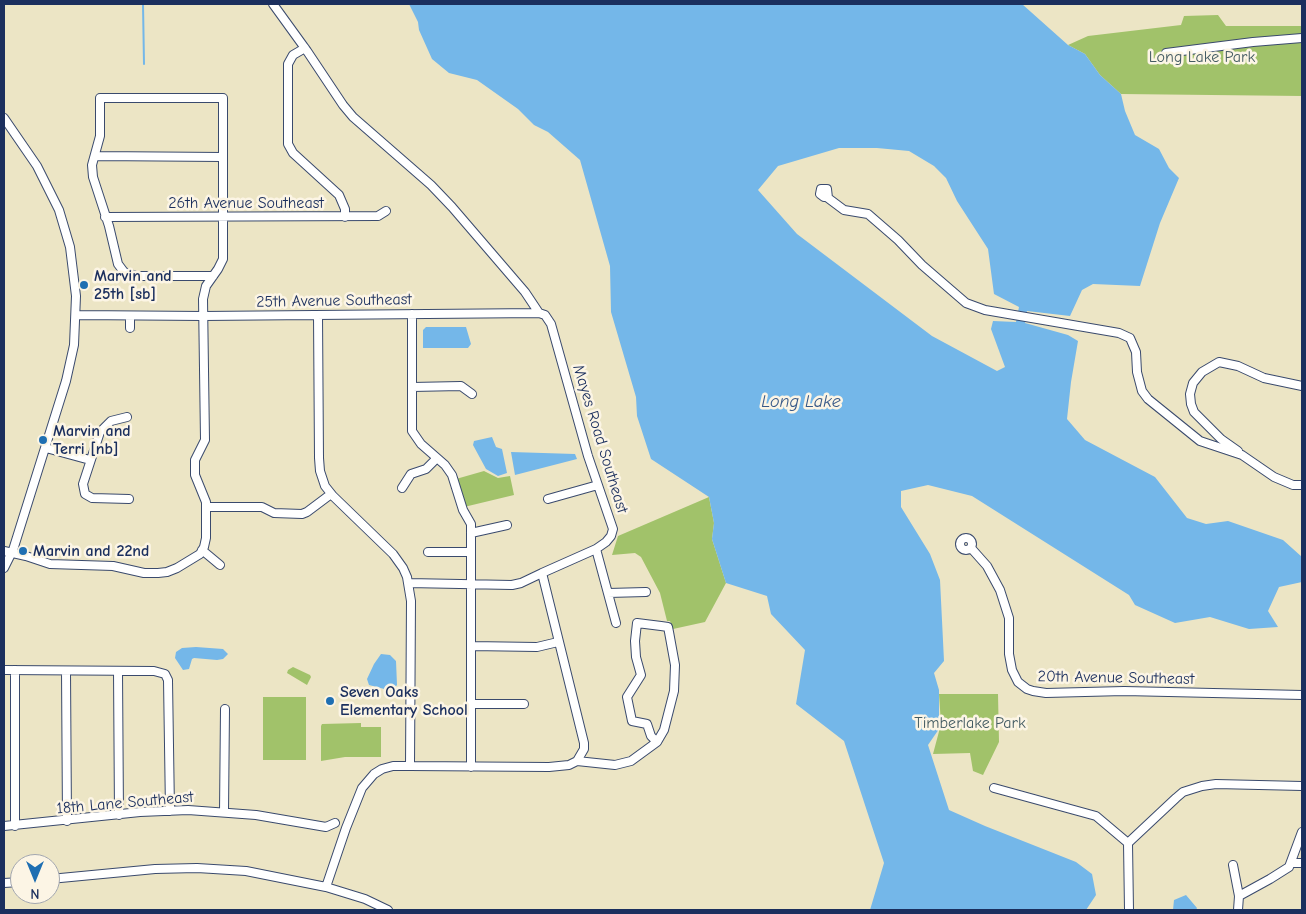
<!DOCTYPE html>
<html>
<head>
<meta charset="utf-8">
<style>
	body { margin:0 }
	#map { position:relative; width:1306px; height:914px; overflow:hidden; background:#ece5c5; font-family:"Comic Neue",sans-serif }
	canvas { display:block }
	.frame { position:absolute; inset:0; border:5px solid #1b2f5e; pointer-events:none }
	.north { position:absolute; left:10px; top:854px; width:50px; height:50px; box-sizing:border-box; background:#fcf5e5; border:1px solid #a2a6af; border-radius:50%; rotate:180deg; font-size:14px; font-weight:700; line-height:20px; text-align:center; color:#1b2f5e }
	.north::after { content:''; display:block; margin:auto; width:18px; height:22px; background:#1f6fb2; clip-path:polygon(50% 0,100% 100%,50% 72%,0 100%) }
</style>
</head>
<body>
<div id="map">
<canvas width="1306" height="914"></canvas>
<div class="frame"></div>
<div class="north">N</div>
</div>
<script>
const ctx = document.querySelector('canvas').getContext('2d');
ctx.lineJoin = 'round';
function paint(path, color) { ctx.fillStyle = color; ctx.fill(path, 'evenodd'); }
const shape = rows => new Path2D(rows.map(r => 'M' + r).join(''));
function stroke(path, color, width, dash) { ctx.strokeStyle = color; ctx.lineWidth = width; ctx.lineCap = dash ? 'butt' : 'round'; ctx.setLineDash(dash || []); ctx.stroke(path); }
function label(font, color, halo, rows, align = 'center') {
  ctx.font = font + ' "Comic Neue",sans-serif'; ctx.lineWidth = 5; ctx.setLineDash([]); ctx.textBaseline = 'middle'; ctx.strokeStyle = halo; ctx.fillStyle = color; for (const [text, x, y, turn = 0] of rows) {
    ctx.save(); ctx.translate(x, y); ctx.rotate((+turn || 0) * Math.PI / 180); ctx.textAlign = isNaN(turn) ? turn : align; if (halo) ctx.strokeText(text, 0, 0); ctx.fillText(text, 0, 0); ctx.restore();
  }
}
paint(shape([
	[1218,15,1226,26,1302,26,1302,96,1121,94,1100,75,1085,54,1068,45,1088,36,1181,25,1184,16],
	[484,471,498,478,510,476,514,495,464,507,456,479],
	[709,497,714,523,712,539,726,583,705,622,673,629,670,621,667,621,660,593,641,557,635,553,612,555,618,536],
	[293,667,310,675,311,677,307,685,287,673,288,670],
	[939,694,998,694,999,742,983,775,973,771,970,753,933,754,941,724],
	[263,697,306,697,306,760,263,760],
	[361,723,361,727,381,727,381,757,345,757,321,761,321,726,322,724]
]), '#a1c26a');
paint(shape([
	[409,4,1022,4,1068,45,1085,54,1100,75,1121,94,1125,111,1135,135,1159,149,1169,168,1179,178,1160,223,1140,286,1093,284,1082,290,1070,316,1027,311,1025,323,1068,335,1078,341,1071,382,1067,419,1085,440,1155,477,1187,518,1206,524,1228,521,1283,540,1302,557,1302,582,1279,587,1268,611,1278,627,1249,629,1210,617,1175,623,1135,605,1129,595,972,496,928,485,901,491,901,507,930,554,940,580,944,661,934,673,939,690,939,729,928,745,949,810,985,826,1076,862,1092,874,1096,895,1086,910,870,910,884,863,844,741,796,704,805,650,771,614,767,596,726,583,712,539,714,523,709,497,651,459,637,416,636,397,611,312,610,266,580,160,548,132,534,125,518,109,477,80,449,73,432,59,419,30,418,22],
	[839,148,877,148,909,151,934,166,946,178,957,201,988,249,994,294,1019,307,1016,322,993,321,991,329,1005,367,997,371,932,336,797,234,758,190,778,166],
	[426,327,466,327,471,344,468,348,423,348,423,330],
	[492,437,496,447,502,449,507,473,498,476,486,469,473,445,474,441],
	[511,452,575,454,577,459,515,475],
	[196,647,223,649,228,654,223,659,217,660,194,658,192,659,189,669,183,670,175,658,176,652,182,648],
	[381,654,390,655,396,661,397,685,392,691,369,685,367,679,374,664],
	[1186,895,1197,908,1196,910,1173,910,1174,900]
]), '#74b7e9');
stroke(shape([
	[143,4,144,64]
]), '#74b7e9', 2);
const minor = shape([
	[273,4,307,51,343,105,353,117,431,185,452,207,525,292,539,313,545,315,551,324,588,456,613,529,611,536,606,542,596,549,542,573,584,743,584,749,577,761,569,765,549,767,410,766,393,766,382,769,374,774,362,788,346,828,326,887],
	[305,48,293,55,288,64,288,144,293,153,339,195,345,209,345,217],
	[1166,53,1253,42,1302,38],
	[4,118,37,166,59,210,70,247,76,296,74,345,66,381,13,550,4,568],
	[95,156,223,157],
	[827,197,824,197,820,194,821,189,827,189,828,198,844,210,868,214,898,240,922,265,966,303,985,310,1119,333,1130,338,1136,352,1137,372,1142,391,1148,399,1200,441,1242,455,1274,477,1293,485,1302,485],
	[105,217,378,216,386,211],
	[412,314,412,431,421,444,445,465,452,475,463,510,471,524,471,767],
	[76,315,203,316,539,313],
	[318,315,319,458,320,471,325,486,333,496,393,554,403,568,407,577,411,601,410,766],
	[130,328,130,316],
	[412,387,461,386,472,394],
	[127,417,111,421,100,432,83,484,85,494,92,498,129,499],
	[46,448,90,460],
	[1238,451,1221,439,1194,412,1191,404,1190,394,1193,383,1202,372,1219,362,1238,366,1264,378,1302,386],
	[402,488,411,474,426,469,437,458],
	[548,499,598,485],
	[206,507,262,507,274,513,302,514,307,512,331,494],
	[471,533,507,525],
	'960 544a6 6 0 1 1 12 0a6 6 0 1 1-12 0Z',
	[971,548,987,566,1000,590,1009,618,1009,654,1012,670,1018,682,1027,689,1033,691,1046,693,1124,691,1302,695],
	[596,549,616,623],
	[202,550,220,565],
	[4,551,26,556,50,564,113,566,144,573,158,573,167,572,177,568,200,554,204,547,206,538,206,502,195,475,195,460,205,440,203,299,206,286,218,269,223,259,223,98,100,98,100,136,92,165,93,177,109,226,118,264,124,272,136,276,213,276],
	[428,552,471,552],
	[408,583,512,585,521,583,542,573],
	[608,593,646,592],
	[471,646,537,647,558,642],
	[4,670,154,671,165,674,168,680,170,811],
	[66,671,67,821],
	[118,671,119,815],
	[471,704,524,704],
	[577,761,615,765,631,761,657,742,664,730,674,691,675,665,669,632,668,627,661,626,637,623,635,641,636,657,641,675,627,697,632,721,647,724,651,736,657,742],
	[994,788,1096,816,1128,843],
	[224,812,225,709],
	[4,826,140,812,188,810,256,815,326,827,335,823],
	[15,826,15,670],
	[1128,843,1176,798,1183,792,1202,786,1216,784,1302,786],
	[1128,843,1129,910],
	[1291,863,1302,863],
	[1233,865,1239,896,1238,910],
	[50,879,155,869,197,868,246,871,326,887,365,899,388,910],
	[4,883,20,882],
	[1239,896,1270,879,1289,867,1302,832]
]);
stroke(minor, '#3a4a6d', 10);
stroke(minor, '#fff', 8);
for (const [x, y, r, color] of [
	[84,285,5,"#1f6fb2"],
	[43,440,5,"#1f6fb2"],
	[23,551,5,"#1f6fb2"],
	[330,701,5,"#1f6fb2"]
]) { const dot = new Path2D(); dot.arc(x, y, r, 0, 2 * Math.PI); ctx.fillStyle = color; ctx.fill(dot); stroke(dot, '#fcf5e5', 2); }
label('16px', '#435b62', '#fcf5e5', [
	["Long Lake Park",1202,57],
	["Timberlake Park",970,723]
]);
label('16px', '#1b2f5e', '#fcf5e5', [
	["26th Avenue Southeast",246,203],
	["25th Avenue Southeast",334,301,-1],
	["Mayes Road Southeast",600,439,73],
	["20th Avenue Southeast",1116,678,1],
	["18th Lane Southeast",125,803,-5]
]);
label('bold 16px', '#1b2f5e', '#fcf5e5', [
	["Marvin and",94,276],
	["25th [sb]",94,294],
	["Marvin and",53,431],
	["Terri [nb]",53,449],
	["Marvin and 22nd",33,551],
	["Seven Oaks",340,692],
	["Elementary School",340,710]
], 'left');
label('italic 18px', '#365888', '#fcf5e5', [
	["Long Lake",801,402]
]);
</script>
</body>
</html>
